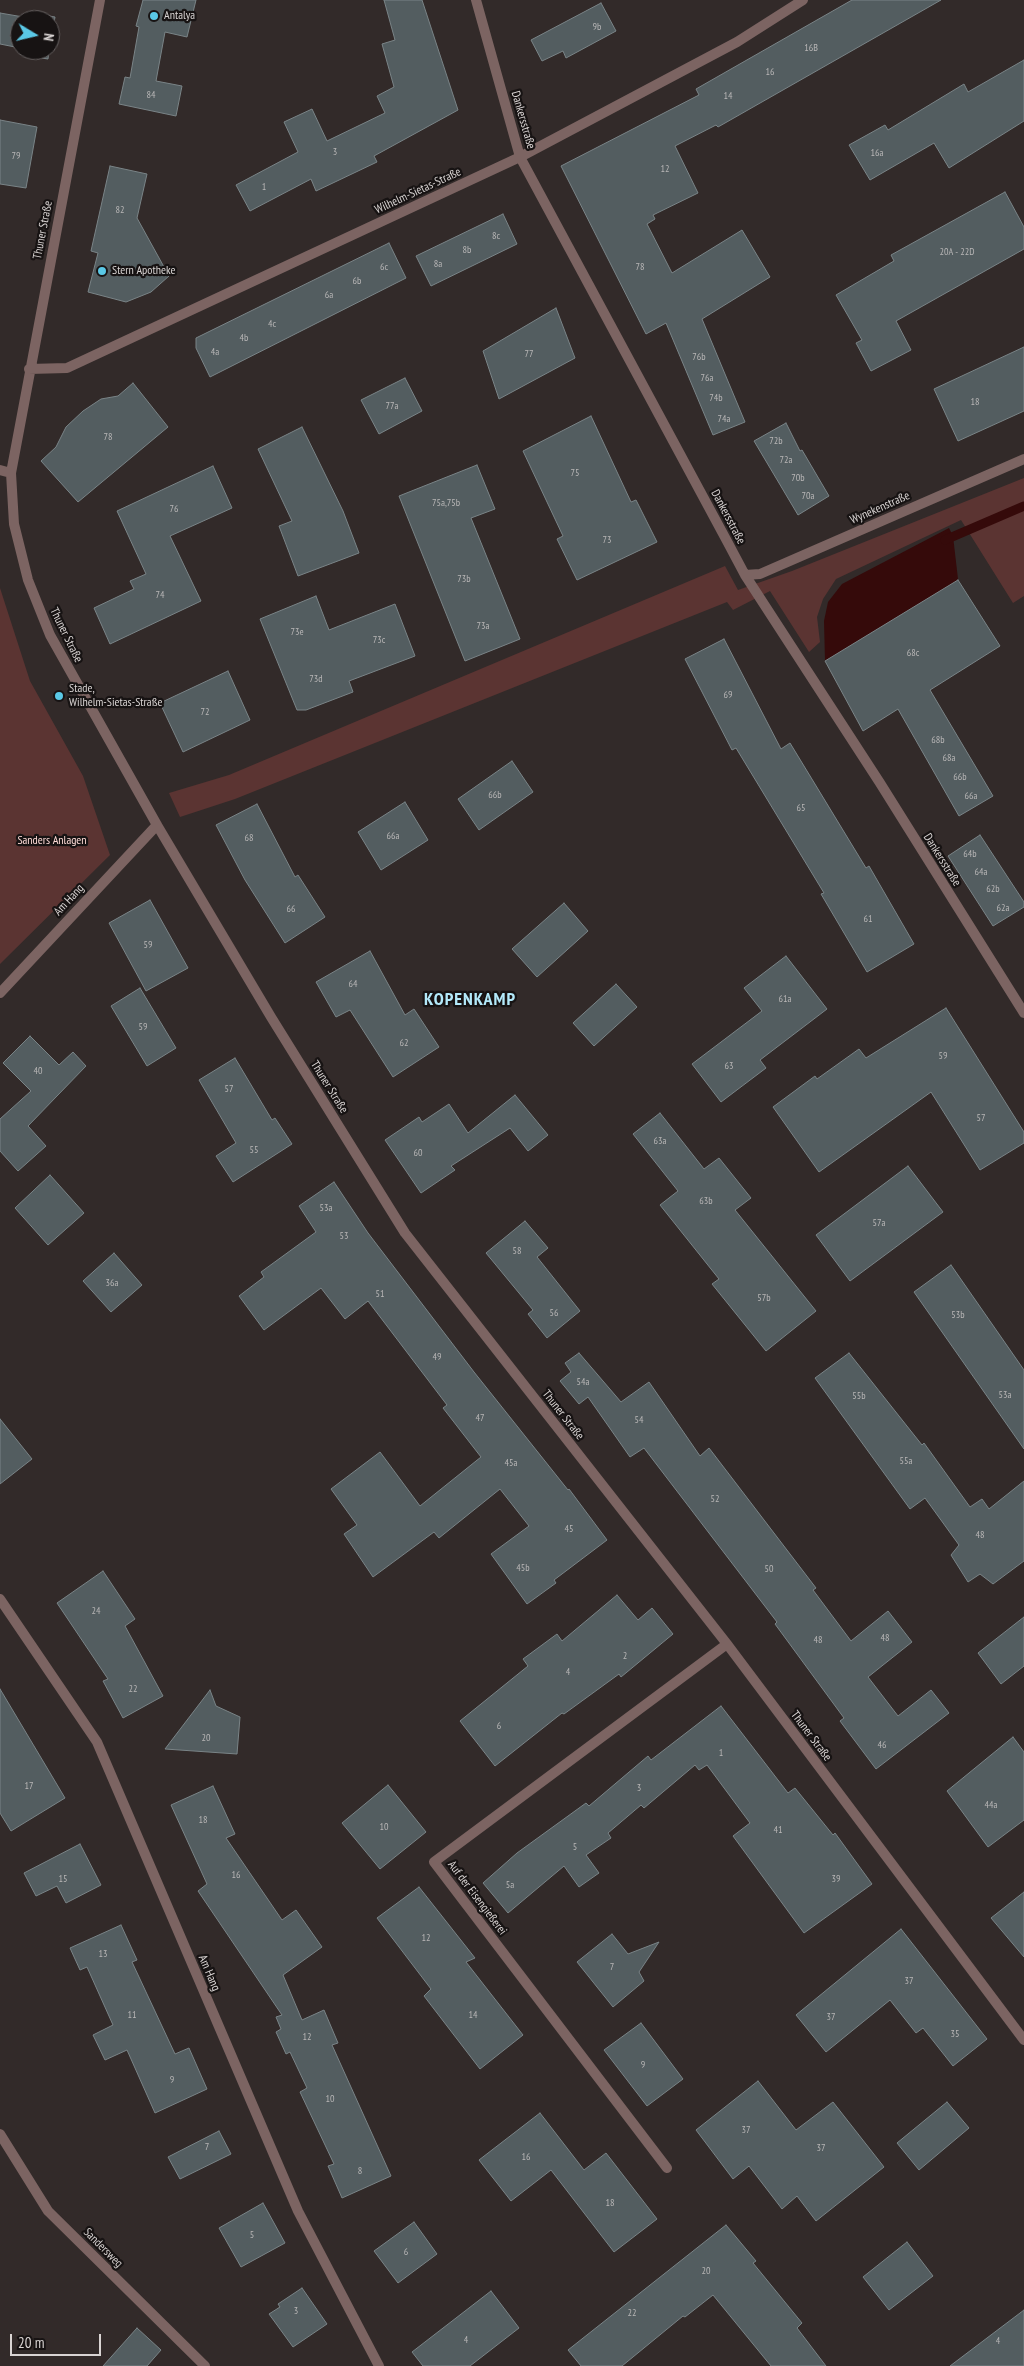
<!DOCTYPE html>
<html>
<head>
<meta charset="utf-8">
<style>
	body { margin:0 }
	#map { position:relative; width:1024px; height:2366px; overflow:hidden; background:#322a29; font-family:"PT Sans Narrow",sans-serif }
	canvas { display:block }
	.north { position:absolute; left:10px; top:10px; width:50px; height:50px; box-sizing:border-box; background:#171313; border:1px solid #656060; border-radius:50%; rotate:99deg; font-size:14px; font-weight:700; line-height:20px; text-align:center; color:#d9d4d3 }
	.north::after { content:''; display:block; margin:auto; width:18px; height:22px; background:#5ac8e6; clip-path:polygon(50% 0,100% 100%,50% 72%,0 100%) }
	.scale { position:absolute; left:10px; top:2334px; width:91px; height:22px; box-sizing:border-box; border:2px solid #d9d4d3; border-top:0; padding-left:6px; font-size:15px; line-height:18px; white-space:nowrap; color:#d9d4d3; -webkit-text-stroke:4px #171313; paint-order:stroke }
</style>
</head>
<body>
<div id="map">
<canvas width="1024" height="2366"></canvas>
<div class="north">N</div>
<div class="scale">20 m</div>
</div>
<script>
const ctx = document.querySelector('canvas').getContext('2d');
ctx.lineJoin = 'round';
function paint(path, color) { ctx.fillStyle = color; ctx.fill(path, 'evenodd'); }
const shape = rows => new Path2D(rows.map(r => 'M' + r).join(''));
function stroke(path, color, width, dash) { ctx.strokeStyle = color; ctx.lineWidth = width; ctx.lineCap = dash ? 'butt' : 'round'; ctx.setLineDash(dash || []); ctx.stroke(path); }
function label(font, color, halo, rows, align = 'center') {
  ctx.font = font + ' "PT Sans Narrow",sans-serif'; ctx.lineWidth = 4.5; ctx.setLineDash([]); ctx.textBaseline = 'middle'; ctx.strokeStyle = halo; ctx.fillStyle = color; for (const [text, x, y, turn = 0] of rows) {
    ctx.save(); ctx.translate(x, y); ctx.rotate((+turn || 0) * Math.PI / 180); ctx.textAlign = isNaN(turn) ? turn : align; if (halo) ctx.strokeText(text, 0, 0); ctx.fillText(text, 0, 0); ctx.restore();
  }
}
paint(shape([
	[1024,478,1024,596,1013,603,961,520,836,579,823,599,817,617,820,642,809,652,770,591,733,610,727,602,235,799,180,817,169,793,229,775,725,566,738,590,792,571],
	[0,588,30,681,83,776,110,855,0,964]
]), '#5b3432');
paint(shape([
	[949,528,953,536,958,579,953,584,825,661,824,621,828,602,842,584]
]), '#350a0a');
stroke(shape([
	[945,540,1024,506]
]), '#350a0a', 9);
const building = shape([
	[143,0,196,0,187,37,165,32,156,81,182,86,176,116,119,104,125,77,130,78,139,27,136,26,143,0],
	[384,0,422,0,458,110,374,156,377,162,316,191,311,179,250,211,236,185,298,152,284,122,312,109,327,141,385,113,377,96,394,87,382,44,395,40,384,0],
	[852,0,941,0,718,127,716,125,675,146,698,193,653,215,655,219,647,224,672,273,742,230,770,277,702,319,745,422,713,435,666,323,646,334,561,166,699,95,696,89,852,0],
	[601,3,616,31,566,58,563,51,542,61,531,40,601,3],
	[0,13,29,18,30,13,55,17,50,46,50,20,20,20,20,48,0,44,0,13],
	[23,50,49,50,48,59,22,55,23,50],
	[1024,60,1024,121,949,168,934,143,870,180,849,145,885,125,888,130,964,84,968,92,1024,60],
	[0,120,37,127,26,188,0,184,0,120],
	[110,166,147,174,137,218,169,276,151,292,126,302,88,292,98,253,91,251,110,166],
	[1005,192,1024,227,1024,249,896,321,911,350,871,371,856,343,862,340,836,295,894,261,891,255,1005,192],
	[503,214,517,244,431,286,416,256,503,214],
	[389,243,406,278,210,377,196,348,196,338,389,243],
	[556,308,575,358,499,399,483,351,556,308],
	[1024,347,1024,411,958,441,934,389,1024,347],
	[405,378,422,411,379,434,361,400,405,378],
	[133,383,168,427,78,502,41,461,56,447,66,427,83,411,101,399,118,396,133,383],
	[591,416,631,502,636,500,657,542,577,580,557,539,563,536,523,451,591,416],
	[786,423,800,451,802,450,829,496,798,515,754,441,786,423],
	[302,427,343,511,359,553,298,576,279,526,292,521,258,449,302,427],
	[477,465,495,509,471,518,520,639,465,661,399,496,477,465],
	[213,466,232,508,170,536,201,601,110,644,94,608,134,589,130,581,146,574,117,511,213,466],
	[958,580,1000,646,930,690,993,796,959,816,898,709,863,731,825,661,958,580],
	[316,596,329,630,395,604,415,656,349,681,353,692,306,710,297,710,260,619,316,596],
	[724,639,781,749,790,743,866,868,869,866,914,944,867,972,821,894,824,893,736,748,732,750,685,659,724,639],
	[228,671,250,720,183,752,160,703,228,671],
	[512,761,533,792,479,830,458,799,512,761],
	[405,802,428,840,381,870,358,832,405,802],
	[257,804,295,877,298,875,325,917,285,943,245,880,216,825,257,804],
	[980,835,1024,902,1024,907,993,926,948,856,980,835],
	[150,900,188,968,146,991,109,923,150,900],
	[564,903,588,931,537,977,512,949,564,903],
	[370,951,405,1015,414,1009,439,1047,393,1077,350,1010,336,1017,316,982,370,951],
	[786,956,827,1009,760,1060,766,1068,721,1102,692,1064,762,1011,744,988,786,956],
	[616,984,637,1007,594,1046,573,1023,616,984],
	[140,988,176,1048,147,1066,111,1006,140,988],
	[946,1008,1024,1132,1024,1143,980,1170,931,1092,819,1172,773,1107,815,1076,817,1079,859,1049,866,1058,946,1008],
	[30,1036,59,1065,73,1052,86,1066,28,1126,46,1146,18,1171,0,1151,0,1119,31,1091,3,1063,30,1036],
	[235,1058,272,1120,275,1118,292,1144,233,1182,216,1156,236,1143,199,1080,235,1058],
	[515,1095,548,1135,528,1151,510,1128,451,1166,455,1170,421,1193,385,1140,419,1117,422,1122,449,1104,468,1133,515,1095],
	[660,1113,704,1169,719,1158,751,1198,735,1210,816,1311,766,1351,712,1284,719,1279,660,1205,678,1191,633,1134,660,1113],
	[908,1166,943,1212,850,1281,816,1235,908,1166],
	[50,1175,84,1213,48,1245,15,1208,50,1175],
	[334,1182,368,1233,474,1372,568,1490,569,1489,607,1540,554,1580,556,1583,527,1604,491,1554,529,1526,500,1489,439,1538,434,1532,373,1577,344,1534,357,1525,331,1489,380,1452,420,1506,481,1457,443,1408,447,1405,368,1301,345,1319,321,1288,264,1330,239,1296,264,1277,261,1272,316,1232,299,1206,334,1182],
	[525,1221,548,1248,537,1257,580,1311,547,1338,528,1314,533,1310,486,1253,525,1221],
	[114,1253,142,1285,111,1312,83,1281,114,1253],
	[951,1265,1024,1370,1024,1449,914,1292,951,1265],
	[579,1353,621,1402,649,1382,700,1456,709,1448,816,1588,813,1590,851,1641,888,1611,912,1642,868,1677,898,1716,931,1690,949,1713,876,1769,840,1721,844,1718,775,1624,777,1622,644,1448,630,1457,588,1397,579,1404,560,1381,571,1372,565,1363,579,1353],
	[849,1353,922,1445,924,1443,970,1507,982,1499,989,1509,1024,1481,1024,1561,993,1584,980,1574,968,1582,951,1555,959,1545,925,1498,910,1509,815,1378,849,1353],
	[0,1419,32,1459,0,1484,0,1419],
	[103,1571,135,1619,125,1626,163,1696,123,1718,103,1681,108,1679,57,1603,103,1571],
	[617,1595,638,1620,652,1608,673,1634,621,1677,619,1674,564,1714,562,1713,495,1766,460,1721,528,1666,523,1659,557,1634,562,1641,617,1595],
	[1024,1617,1024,1666,1001,1684,978,1653,1024,1617],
	[0,1689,65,1798,11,1831,0,1813,0,1689],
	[210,1690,216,1706,240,1717,237,1754,165,1749,210,1690],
	[721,1706,788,1793,795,1788,833,1835,835,1833,872,1884,804,1933,733,1836,750,1823,707,1765,699,1770,695,1765,644,1808,641,1805,608,1833,611,1838,586,1855,599,1873,579,1887,564,1866,508,1913,483,1883,517,1853,586,1803,589,1806,648,1756,651,1760,721,1706],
	[1013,1737,1024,1752,1024,1820,988,1847,947,1791,1013,1737],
	[388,1785,426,1832,380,1869,342,1823,388,1785],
	[213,1786,235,1834,226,1838,282,1920,296,1910,322,1947,283,1975,302,2020,324,2010,338,2043,332,2045,391,2176,342,2198,328,2166,334,2164,300,2092,307,2088,290,2052,286,2054,276,2032,281,2029,276,2017,282,2015,198,1891,207,1884,171,1805,213,1786],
	[80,1844,101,1885,66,1903,57,1886,36,1896,24,1873,80,1844],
	[419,1887,475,1958,466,1962,523,2035,480,2069,424,1996,431,1989,377,1918,419,1887],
	[1024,1892,1024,1957,991,1918,1024,1892],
	[121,1925,137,1960,132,1962,175,2054,189,2048,207,2089,155,2113,127,2050,105,2060,93,2035,113,2025,87,1967,80,1970,70,1948,121,1925],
	[901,1929,987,2039,953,2066,923,2028,916,2033,890,2000,826,2052,796,2015,901,1929],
	[612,1934,628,1954,659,1942,639,1972,644,1981,613,2007,577,1962,612,1934],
	[641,2023,683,2079,647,2106,604,2050,641,2023],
	[758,2081,796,2130,833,2102,884,2167,816,2221,797,2196,782,2209,749,2166,733,2179,696,2130,758,2081],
	[947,2102,969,2128,919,2170,897,2143,947,2102],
	[540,2113,584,2170,606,2153,657,2219,614,2252,551,2170,511,2201,479,2160,540,2113],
	[219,2131,231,2154,180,2179,168,2157,219,2131],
	[263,2203,285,2243,241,2267,219,2228,263,2203],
	[414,2222,437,2254,398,2283,374,2251,414,2222],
	[726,2225,756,2261,753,2263,802,2323,797,2328,826,2366,771,2366,713,2295,685,2317,683,2316,622,2366,581,2366,568,2350,726,2225],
	[907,2242,933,2276,889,2310,863,2277,907,2242],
	[302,2288,327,2324,293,2347,269,2314,280,2307,278,2304,302,2288],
	[491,2291,519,2328,470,2366,423,2366,412,2352,491,2291],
	[1024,2310,1024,2366,950,2366,1024,2310],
	[137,2328,161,2350,147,2366,103,2366,137,2328]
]);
paint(building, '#535d60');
stroke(building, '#7a8487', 1);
stroke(shape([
	[100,0,11,473,14,524,28,580,50,635,157,825,271,1017,405,1233,727,1644,1024,2040],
	[476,0,520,157,728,543,745,575,880,783,1024,1013],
	[29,369,67,368,520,157,737,42,803,0],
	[0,470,11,473],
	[745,575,760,574,1024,459],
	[0,993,157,825],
	[0,1599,97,1742,298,2211,379,2366],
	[0,2134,48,2211,205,2366],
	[667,2168,434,1862,727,1644]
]), '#7c6462', 10);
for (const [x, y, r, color] of [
	[154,16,5,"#5ac8e6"],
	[102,271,5,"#5ac8e6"],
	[59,696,5,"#5ac8e6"]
]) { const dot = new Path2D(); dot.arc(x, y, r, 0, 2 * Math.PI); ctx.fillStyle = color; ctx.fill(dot); stroke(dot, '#171313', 2); }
label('10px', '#b8b6b6', null, [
	["9b",597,27],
	["16B",811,48],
	["16",770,72],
	["84",151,95],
	["14",728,96],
	["3",335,152],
	["16a",877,153],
	["79",16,156],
	["12",665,169],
	["1",264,187],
	["82",120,210],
	["8c",496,236],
	["8b",467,250],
	["20A - 22D",957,252],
	["8a",438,264],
	["6c",384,267],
	["78",640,267],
	["6b",357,281],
	["6a",329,295],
	["4c",272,324],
	["4b",244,338],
	["4a",215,352],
	["77",529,354],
	["76b",699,357],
	["76a",707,378],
	["74b",716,398],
	["18",975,402],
	["77a",392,406],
	["74a",724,419],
	["78",108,437],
	["72b",776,441],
	["72a",786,460],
	["75",575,473],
	["70b",798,478],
	["70a",808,496],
	["75a,75b",446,503],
	["76",174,509],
	["73",607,540],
	["73b",464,579],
	["74",160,595],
	["73a",483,626],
	["73e",297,632],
	["73c",379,640],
	["68c",913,653],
	["73d",316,679],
	["69",728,695],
	["72",205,712],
	["68b",938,740],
	["68a",949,758],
	["66b",960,777],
	["66b",495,795],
	["66a",971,796],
	["65",801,808],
	["66a",393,836],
	["68",249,838],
	["64b",970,854],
	["64a",981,872],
	["62b",993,889],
	["62a",1003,908],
	["66",291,909],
	["61",868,919],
	["59",148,945],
	["64",353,984],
	["61a",785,999],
	["59",143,1027],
	["62",404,1043],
	["59",943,1056],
	["63",729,1066],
	["40",38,1071],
	["57",229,1089],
	["57",981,1118],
	["63a",660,1141],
	["55",254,1150],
	["60",418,1153],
	["63b",706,1201],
	["53a",326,1208],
	["57a",879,1223],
	["53",344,1236],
	["58",517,1251],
	["36a",112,1283],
	["51",380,1294],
	["57b",764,1298],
	["56",554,1313],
	["53b",958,1315],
	["49",437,1357],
	["54a",583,1382],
	["53a",1005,1395],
	["55b",859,1396],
	["47",480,1418],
	["54",639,1420],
	["55a",906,1461],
	["45a",511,1463],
	["52",715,1499],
	["45",569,1529],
	["48",980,1535],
	["45b",523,1568],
	["50",769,1569],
	["24",96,1611],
	["48",885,1638],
	["48",818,1640],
	["2",625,1656],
	["4",568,1672],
	["22",133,1689],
	["6",499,1726],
	["20",206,1738],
	["46",882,1745],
	["1",721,1753],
	["17",29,1786],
	["3",639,1788],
	["44a",991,1805],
	["18",203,1820],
	["10",384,1827],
	["41",778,1830],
	["5",575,1847],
	["16",236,1875],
	["15",63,1879],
	["39",836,1879],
	["5a",510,1885],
	["12",426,1938],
	["13",103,1954],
	["7",612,1967],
	["37",909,1981],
	["11",132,2015],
	["14",473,2015],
	["37",831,2017],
	["35",955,2034],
	["12",307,2037],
	["9",643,2065],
	["9",172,2080],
	["10",330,2099],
	["37",746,2130],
	["7",207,2147],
	["37",821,2148],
	["16",526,2157],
	["8",360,2171],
	["18",610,2203],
	["5",252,2235],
	["6",406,2252],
	["20",706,2271],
	["3",296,2311],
	["22",632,2313],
	["4",466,2340],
	["4",998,2341]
]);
label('12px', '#d9d4d3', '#171313', [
	["Antalya",164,16],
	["Stern Apotheke",112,271],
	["Stade,",69,689],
	["Wilhelm-Sietas-Straße",69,703]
], 'left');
label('12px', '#d9d4d3', '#171313', [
	["Dankersstraße",523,120,74],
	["Wilhelm-Sietas-Straße",418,191,-25],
	["Thuner Straße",43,230,-79],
	["Wynekenstraße",880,508,-24],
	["Dankersstraße",728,517,62],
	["Thuner Straße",66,635,64],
	["Dankersstraße",942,860,58],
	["Am Hang",69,900,-47],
	["Thuner Straße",329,1087,58],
	["Thuner Straße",563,1415,52],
	["Thuner Straße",811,1736,53],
	["Auf der Eisengießerei",477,1898,53],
	["Am Hang",209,1973,67],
	["Sandersweg",103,2248,45]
]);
label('12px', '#fddad6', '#171313', [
	["Sanders Anlagen",52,841]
]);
ctx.letterSpacing = '1px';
label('bold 18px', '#b3e9fa', '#171313', [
	["KOPENKAMP",470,1000]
]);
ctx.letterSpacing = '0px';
</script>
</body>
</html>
